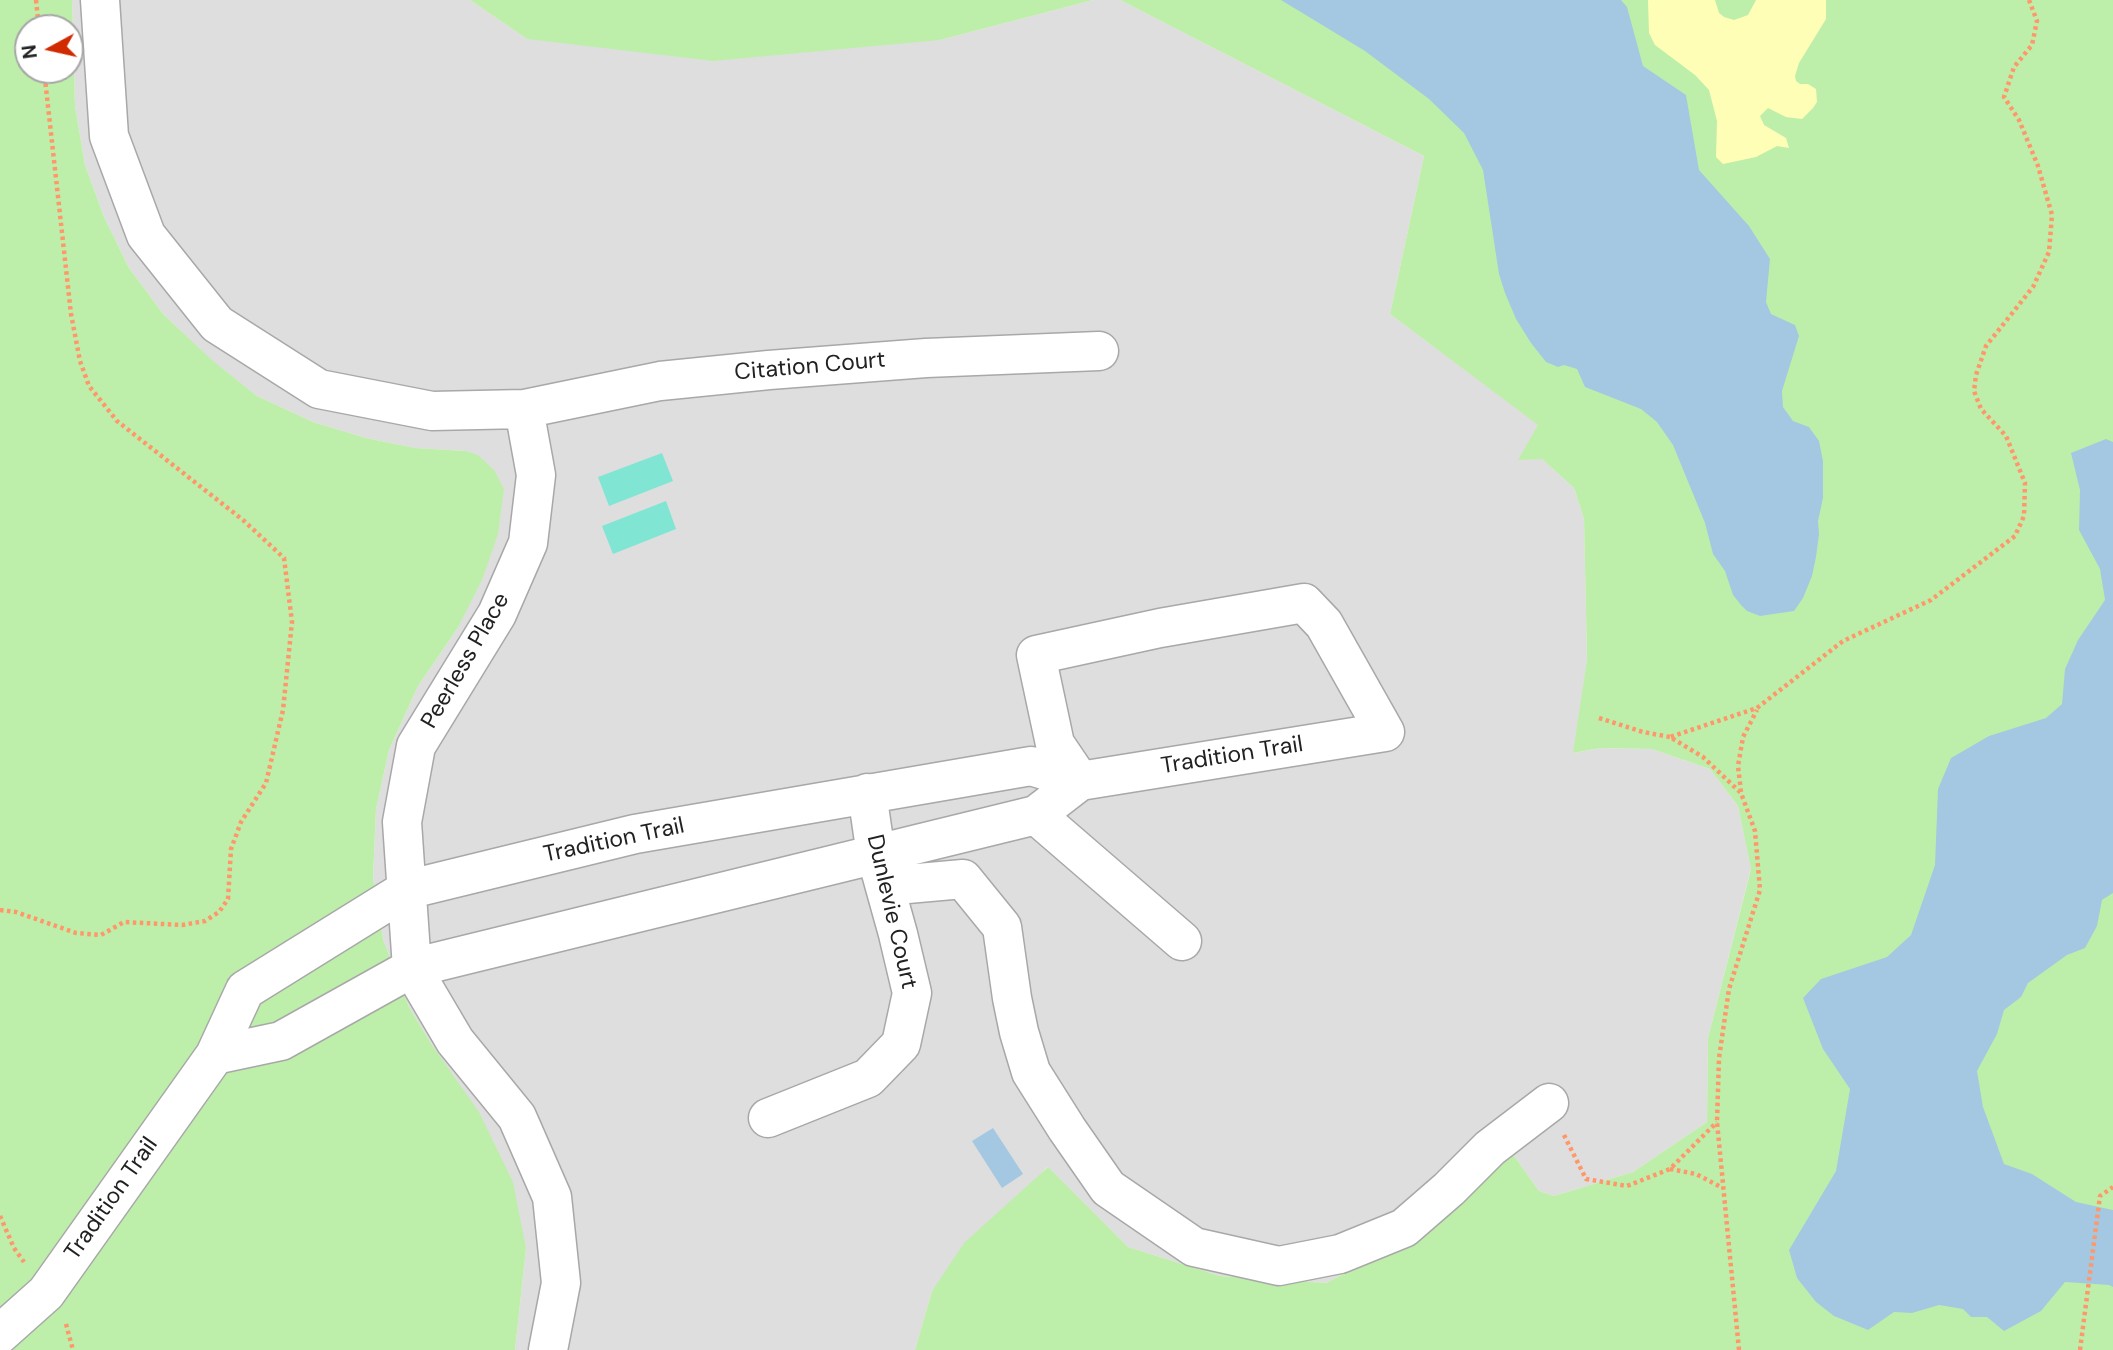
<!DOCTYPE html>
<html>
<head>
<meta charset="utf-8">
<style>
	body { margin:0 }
	#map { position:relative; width:2113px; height:1350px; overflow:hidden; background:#f2f0e7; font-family:"DM Sans",sans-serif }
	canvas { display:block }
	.north { position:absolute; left:14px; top:14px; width:70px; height:70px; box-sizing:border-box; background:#fff; border:2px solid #a6a6a6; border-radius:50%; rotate:262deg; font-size:19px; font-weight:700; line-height:28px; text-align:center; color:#212121 }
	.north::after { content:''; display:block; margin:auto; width:24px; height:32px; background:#d12900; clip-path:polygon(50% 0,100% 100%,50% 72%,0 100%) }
</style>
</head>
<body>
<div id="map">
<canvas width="2113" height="1350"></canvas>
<div class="north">N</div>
</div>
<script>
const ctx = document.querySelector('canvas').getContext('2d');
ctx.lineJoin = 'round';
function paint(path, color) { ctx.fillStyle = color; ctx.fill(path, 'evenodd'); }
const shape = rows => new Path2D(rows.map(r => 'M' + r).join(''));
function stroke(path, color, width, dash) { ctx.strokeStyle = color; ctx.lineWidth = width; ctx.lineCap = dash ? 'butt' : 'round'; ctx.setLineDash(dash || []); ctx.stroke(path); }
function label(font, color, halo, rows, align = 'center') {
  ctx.font = font + ' "DM Sans",sans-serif'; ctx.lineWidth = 6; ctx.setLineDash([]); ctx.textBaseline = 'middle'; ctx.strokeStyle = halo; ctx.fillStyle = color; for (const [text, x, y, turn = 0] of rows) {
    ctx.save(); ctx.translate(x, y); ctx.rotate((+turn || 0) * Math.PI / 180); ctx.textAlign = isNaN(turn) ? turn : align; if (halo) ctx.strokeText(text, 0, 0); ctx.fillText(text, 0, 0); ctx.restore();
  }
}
paint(shape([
	[72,0,470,0,527,39,940,40,1093,0,1120,0,1424,156,1390,314,1539,425,1542,459,1574,488,1584,519,1587,659,1574,753,1600,748,1652,749,1710,769,1738,806,1751,868,1708,1038,1707,1122,1633,1172,1554,1196,1539,1191,1512,1153,1438,1225,1326,1283,1220,1276,1128,1247,1047,1167,932,1291,915,1350,515,1350,526,1248,432,1045,409,1007,383,939,373,878,376,809,389,750,418,686,457,629,466,451,415,448,366,438,313,422,257,396,213,362,164,315,129,268,104,217,85,165,75,106]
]), '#dfdede');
paint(shape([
	[0,0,72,0,75,106,85,165,104,217,129,268,164,315,213,361,257,396,313,422,366,438,415,448,466,451,478,455,494,470,504,489,498,534,482,580,457,629,418,686,389,750,376,809,373,878,383,939,409,1007,432,1045,479,1112,513,1182,526,1248,515,1350,0,1350],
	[28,28,70,28,70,70,28,70],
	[470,0,1093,0,940,40,713,61,527,39],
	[1120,0,2113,0,2113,1350,915,1350,932,1291,964,1243,1048,1167,1128,1247,1220,1276,1326,1283,1438,1225,1512,1153,1539,1191,1554,1196,1633,1172,1707,1122,1708,1038,1751,869,1738,806,1710,769,1652,749,1600,748,1573,753,1587,659,1584,519,1574,488,1542,459,1518,460,1538,425,1390,314,1424,156]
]), '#beefaa');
paint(shape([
	[1648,0,1715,0,1719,13,1724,17,1734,20,1748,15,1756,0,1826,0,1826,19,1799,63,1795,76,1796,81,1800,84,1808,84,1816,89,1817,102,1813,108,1802,119,1786,117,1768,108,1760,116,1764,125,1786,138,1789,148,1777,146,1756,157,1723,164,1716,157,1717,121,1709,90,1695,75,1655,45,1649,33]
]), '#fffeb7');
paint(shape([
	[662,453,673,481,609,506,598,477],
	[666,501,676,529,613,554,602,526]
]), '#80e5d2');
paint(shape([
	[1281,0,1621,0,1627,7,1643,66,1686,95,1699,170,1749,226,1770,259,1766,302,1771,314,1795,325,1799,336,1782,391,1783,407,1793,421,1809,427,1819,441,1823,461,1823,498,1818,521,1819,534,1816,557,1812,576,1803,598,1794,611,1760,616,1747,611,1741,605,1733,595,1725,571,1713,554,1705,523,1673,445,1657,422,1641,409,1585,387,1577,369,1564,365,1558,367,1546,362,1531,343,1516,319,1505,293,1499,274,1483,170,1464,133,1429,99,1365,51],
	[2106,439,2113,442,2113,893,2102,900,2097,926,2085,948,2067,955,2028,983,2021,997,2004,1010,1997,1034,1977,1071,1983,1107,2004,1164,2032,1174,2076,1202,2113,1210,2113,1287,2109,1285,2065,1282,2041,1311,2004,1331,1987,1317,1971,1317,1963,1309,1939,1305,1912,1313,1894,1312,1868,1330,1834,1316,1816,1302,1797,1278,1789,1250,1836,1171,1850,1089,1823,1049,1803,998,1821,979,1887,957,1911,935,1935,865,1938,789,1951,758,1989,736,2046,718,2062,704,2065,669,2078,640,2105,600,2100,569,2079,530,2080,490,2071,453],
	[993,1128,1023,1174,1002,1188,972,1141]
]), '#a4c8e2');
const minor = shape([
	[100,0,109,136,146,235,217,324,319,389,432,411,524,409,536,475,528,543,497,614,416,746,402,822,412,968,455,1041,517,1117,552,1197,561,1283,548,1350],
	[524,409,660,381,769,370,926,358,1099,351],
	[1036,815,1182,941],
	[885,886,963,879,1002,927,1012,998,1019,1032,1031,1072,1067,1129,1108,1188,1194,1247,1279,1266,1340,1254,1404,1228,1449,1189,1490,1148,1549,1103],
	[215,1055,281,1041,412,968,1036,815,1080,781],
	[768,1118,868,1078,901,1044,912,993,898,934,876,855,867,793],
	[0,1334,46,1293,215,1055,245,990,406,890,635,834,1031,766,1080,781,1385,732,1324,624,1304,603,1160,628,1036,655,1055,744,1080,781]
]);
stroke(minor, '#a8a8a8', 41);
stroke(shape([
	[36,0,39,28],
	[1599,718,1643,732,1670,737],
	[1741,792,1738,766,1743,737,1757,710],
	[0,910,16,912,76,933,101,935,124,922,182,925,205,921,219,912,228,899,231,849,241,822,266,783,283,710,292,622,284,558,243,520,117,421,89,386,80,361,71,314,44,70],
	[1564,1135,1586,1179,1627,1186,1670,1169,1717,1122],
	[1670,1169,1696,1174,1721,1187],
	[0,1216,14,1248,24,1262],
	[66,1324,73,1350],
	[1739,1350,1717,1122,1719,1058,1729,989,1760,890,1755,831,1741,793,1703,757,1670,737,1757,708,1843,641,1931,600,2015,536,2024,516,2025,483,2006,436,1981,409,1974,391,1976,375,1986,346,2033,287,2049,252,2052,215,2038,166,2019,120,2004,97,2014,67,2032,45,2037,21,2029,0],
	[2080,1350,2100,1196,2113,1187]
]), '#ff976a', 4.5, [3.5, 3.5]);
stroke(minor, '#fff', 38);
label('23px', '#212121', '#fff', [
	["Citation Court",810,367,-5],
	["Peerless Place",466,661,-60],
	["Tradition Trail",1232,756,-9],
	["Tradition Trail",614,841,-12],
	["Dunlevie Court",891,912,77],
	["Tradition Trail",112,1199,-55]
]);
</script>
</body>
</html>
